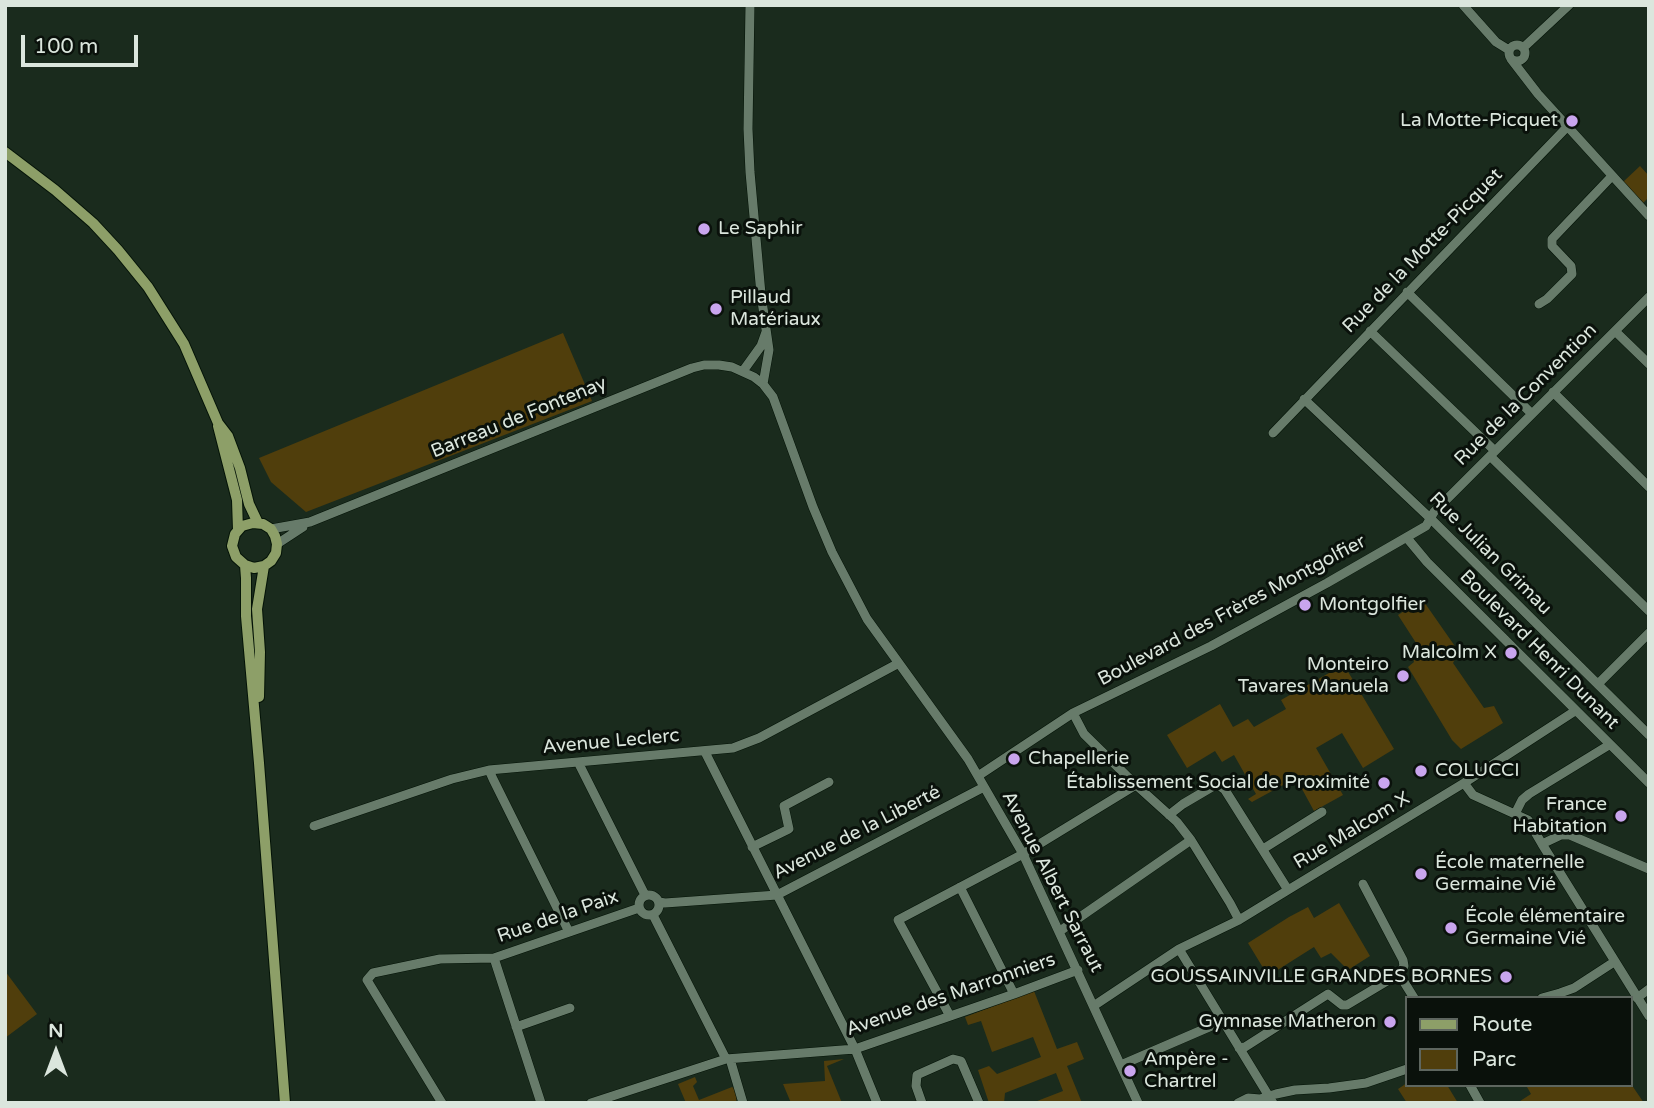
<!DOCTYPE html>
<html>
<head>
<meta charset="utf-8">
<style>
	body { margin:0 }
	#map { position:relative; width:1654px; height:1108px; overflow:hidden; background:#1a2b1d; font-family:"Varela Round",sans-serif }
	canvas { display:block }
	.frame { position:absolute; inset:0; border:7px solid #dbe6dd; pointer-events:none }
	.legend { position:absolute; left:1405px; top:996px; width:228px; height:91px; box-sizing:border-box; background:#0a110b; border:2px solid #5e665f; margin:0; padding:9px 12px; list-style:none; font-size:21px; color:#dbe6dd }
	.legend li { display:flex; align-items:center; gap:14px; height:35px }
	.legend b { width:35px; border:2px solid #5e665f }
	.north { position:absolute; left:21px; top:1017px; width:70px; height:70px; -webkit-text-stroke:5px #0a110b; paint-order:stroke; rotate:0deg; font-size:19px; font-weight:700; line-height:28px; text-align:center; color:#dbe6dd }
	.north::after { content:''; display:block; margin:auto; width:24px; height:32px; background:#dbe6dd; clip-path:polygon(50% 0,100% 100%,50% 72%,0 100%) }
	.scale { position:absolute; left:21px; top:35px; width:117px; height:32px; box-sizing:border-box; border:4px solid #dbe6dd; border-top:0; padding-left:9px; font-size:21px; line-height:24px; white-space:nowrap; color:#dbe6dd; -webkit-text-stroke:5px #0a110b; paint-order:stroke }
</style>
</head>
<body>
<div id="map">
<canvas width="1654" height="1108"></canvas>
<div class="frame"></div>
<ul class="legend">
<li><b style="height:9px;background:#8d9f68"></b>Route</li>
<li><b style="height:19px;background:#503e0c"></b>Parc</li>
</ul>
<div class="north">N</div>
<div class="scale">100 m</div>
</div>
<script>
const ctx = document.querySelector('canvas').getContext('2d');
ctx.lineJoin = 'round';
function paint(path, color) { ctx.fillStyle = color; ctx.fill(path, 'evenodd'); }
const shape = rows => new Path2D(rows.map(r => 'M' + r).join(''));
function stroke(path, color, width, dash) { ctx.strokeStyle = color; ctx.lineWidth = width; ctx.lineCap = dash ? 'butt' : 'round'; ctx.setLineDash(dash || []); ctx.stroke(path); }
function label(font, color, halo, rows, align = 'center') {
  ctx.font = font + ' "Varela Round",sans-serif'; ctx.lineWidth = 6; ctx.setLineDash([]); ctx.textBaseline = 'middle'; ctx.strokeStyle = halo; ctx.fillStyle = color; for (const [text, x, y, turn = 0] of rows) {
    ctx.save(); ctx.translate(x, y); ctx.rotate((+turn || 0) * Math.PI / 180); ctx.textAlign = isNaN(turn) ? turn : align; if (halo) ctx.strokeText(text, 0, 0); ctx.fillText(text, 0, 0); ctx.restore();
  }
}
paint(shape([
	[1640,166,1649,176,1649,197,1643,203,1623,182],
	[563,333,592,401,306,512,271,482,259,458],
	[1422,599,1459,652,1453,663,1484,708,1494,706,1503,723,1461,749,1452,740,1408,667,1414,662,1411,651,1418,646,1398,615],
	[1347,670,1394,749,1363,768,1342,733,1316,748,1343,795,1314,811,1296,778,1252,802,1248,799,1256,794,1234,755,1222,762,1215,751,1187,768,1167,735,1220,704,1233,727,1248,719,1254,727,1286,709,1281,700,1329,673],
	[1339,903,1370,956,1348,970,1331,953,1321,958,1314,947,1268,976,1248,943,1289,917,1308,907,1314,918],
	[5,971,37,1014,5,1038],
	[1034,991,1057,1049,1077,1042,1084,1059,1067,1066,1082,1103,1032,1103,1063,1091,1056,1073,1005,1093,1004,1103,989,1103,978,1070,989,1066,997,1074,1041,1057,1033,1037,992,1052,981,1021,968,1025,965,1017],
	[844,1059,827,1066,842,1103,791,1103,783,1084,825,1081,824,1061],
	[695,1077,697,1082,693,1086,699,1100,732,1087,735,1089,737,1095,736,1103,686,1103,678,1084],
	[1407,1083,1407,1085,1447,1085,1458,1103,1407,1103,1398,1089],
	[1631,1084,1644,1103,1517,1103,1531,1094,1527,1087,1530,1085,1631,1085]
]), '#503e0c');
const minor = shape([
	[750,5,748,129,750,172,761,294,769,350,763,384],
	[1463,5,1496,42,1509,50],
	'1509 53a8 8 0 1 1 16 0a8 8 0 1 1-16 0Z',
	[1523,48,1569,5],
	[1511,59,1538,94,1649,216],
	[1407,292,1532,414],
	[1539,304,1547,299,1572,274,1571,266,1552,246,1552,239,1612,176],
	[1370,331,1495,451],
	[1615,331,1649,364],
	[743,371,761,346,766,332],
	[1553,392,1649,487],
	[1304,399,1431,519,1649,735],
	[1273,433,1567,127],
	[1490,456,1649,611],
	[271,529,310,522,692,368,704,365,719,365,732,367,754,377,763,384,773,397,813,507,832,552,867,619,968,759,1023,854,1138,1103],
	[1407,538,1427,562,1649,783],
	[277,544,303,527],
	[1598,684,1649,633],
	[1073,713,1084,734,1136,785,1177,822,1191,840,1230,903,1239,920],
	[705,752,855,1049,877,1103],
	[578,762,645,895],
	[489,770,493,779,569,932],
	[978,776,1073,713,1211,646,1327,583,1426,526,1434,512,1649,297],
	[1464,783,1473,795,1528,820,1542,844,1561,835,1570,835,1649,869],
	[1515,814,1522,800,1529,794,1609,745],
	[314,826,452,779,489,770,733,748,759,738,899,663],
	[1542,844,1649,1016],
	[752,847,789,829,784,806,829,782],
	[1263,849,1322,812],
	[960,887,1014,994],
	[1288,890,1464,783,1575,711],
	'639 905a10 10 0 1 1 20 0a10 10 0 1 1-20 0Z',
	[659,902,665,903,777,895,984,787],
	[653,915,726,1059],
	[1060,931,1191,840],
	[1179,949,1273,1103],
	[494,958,541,1103],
	[1399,974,1414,998],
	[1542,998,1560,993,1574,988,1614,962],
	[1637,998,1649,989],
	[1095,1005,1179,949,1239,920,1288,890,1225,790,1217,784,1183,804,1169,815],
	[950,1016,898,920,1023,854,1136,785],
	[516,1027,570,1008],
	[1239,1048,1245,1047,1328,994,1342,1005,1347,1005,1399,974,1404,966,1403,960,1363,884],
	[730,1059,743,1103],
	[1121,1065,1223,1021],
	[1470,1085,1480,1103],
	[442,1103,367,980,373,973,440,959,494,958,639,908],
	[591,1103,726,1059,855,1049,1014,994,1078,970],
	[922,1103,916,1086,917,1075,953,1059,961,1061,979,1103],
	[1238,1103,1248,1098,1260,1099,1276,1094,1295,1090,1329,1088,1366,1083,1407,1069]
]);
const major = shape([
	[5,152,55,190,93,223,118,250,148,287,184,344,218,423,228,436,240,468,249,504,258,523],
	[218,426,237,500,238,530],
	[245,565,254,568,264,566,271,561,276,553,277,544,275,536,271,529,263,524,253,523,242,526,235,534,232,546,236,557,245,565,246,578,246,616,259,763,285,1103],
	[259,697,260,652,257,609,264,566]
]);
stroke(minor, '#041307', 10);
stroke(major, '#041307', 12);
stroke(minor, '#677b6a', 9);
stroke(major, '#8d9f68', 10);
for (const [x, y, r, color] of [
	[1572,121,7,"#c9a5ee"],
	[704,229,7,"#c9a5ee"],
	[716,309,7,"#c9a5ee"],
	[1305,605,7,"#c9a5ee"],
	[1511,653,7,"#c9a5ee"],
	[1403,676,7,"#c9a5ee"],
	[1014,759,7,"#c9a5ee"],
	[1421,771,7,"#c9a5ee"],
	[1384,783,7,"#c9a5ee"],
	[1621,816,7,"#c9a5ee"],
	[1421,874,7,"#c9a5ee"],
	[1451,928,7,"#c9a5ee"],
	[1506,977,7,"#c9a5ee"],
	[1390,1022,7,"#c9a5ee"],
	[1130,1071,7,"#c9a5ee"]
]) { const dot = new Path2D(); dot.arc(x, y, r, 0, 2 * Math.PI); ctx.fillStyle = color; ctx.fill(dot); stroke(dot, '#0a110b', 2.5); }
label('19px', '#dbe6dd', '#0a110b', [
	["La Motte-Picquet",1558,121,"right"],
	["Le Saphir",718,229],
	["Pillaud",730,298],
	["Matériaux",730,320],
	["Montgolfier",1319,605],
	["Malcolm X",1497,653,"right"],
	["Monteiro",1389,665,"right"],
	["Tavares Manuela",1389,687,"right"],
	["Chapellerie",1028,759],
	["COLUCCI",1435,771],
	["Établissement Social de Proximité",1370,783,"right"],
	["France",1607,805,"right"],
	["Habitation",1607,827,"right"],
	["École maternelle",1435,863],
	["Germaine Vié",1435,885],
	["École élémentaire",1465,917],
	["Germaine Vié",1465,939],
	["GOUSSAINVILLE GRANDES BORNES",1492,977,"right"],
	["Gymnase Matheron",1376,1022,"right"],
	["Ampère -",1144,1060],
	["Chartrel",1144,1082]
], 'left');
label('19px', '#dbe6dd', '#0a110b', [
	["Rue de la Motte-Picquet",1423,251,-46],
	["Rue de la Convention",1526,395,-45],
	["Barreau de Fontenay",519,418,-22],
	["Rue Julian Grimau",1490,554,45],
	["Boulevard des Frères Montgolfier",1232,611,-28],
	["Boulevard Henri Dunant",1539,650,45],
	["Avenue Leclerc",611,742,-5],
	["Rue Malcom X",1352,831,-31],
	["Avenue de la Liberté",857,833,-27],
	["Avenue Albert Sarraut",1052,882,63],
	["Rue de la Paix",558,917,-19],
	["Avenue des Marronniers",951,995,-19]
]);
</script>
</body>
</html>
